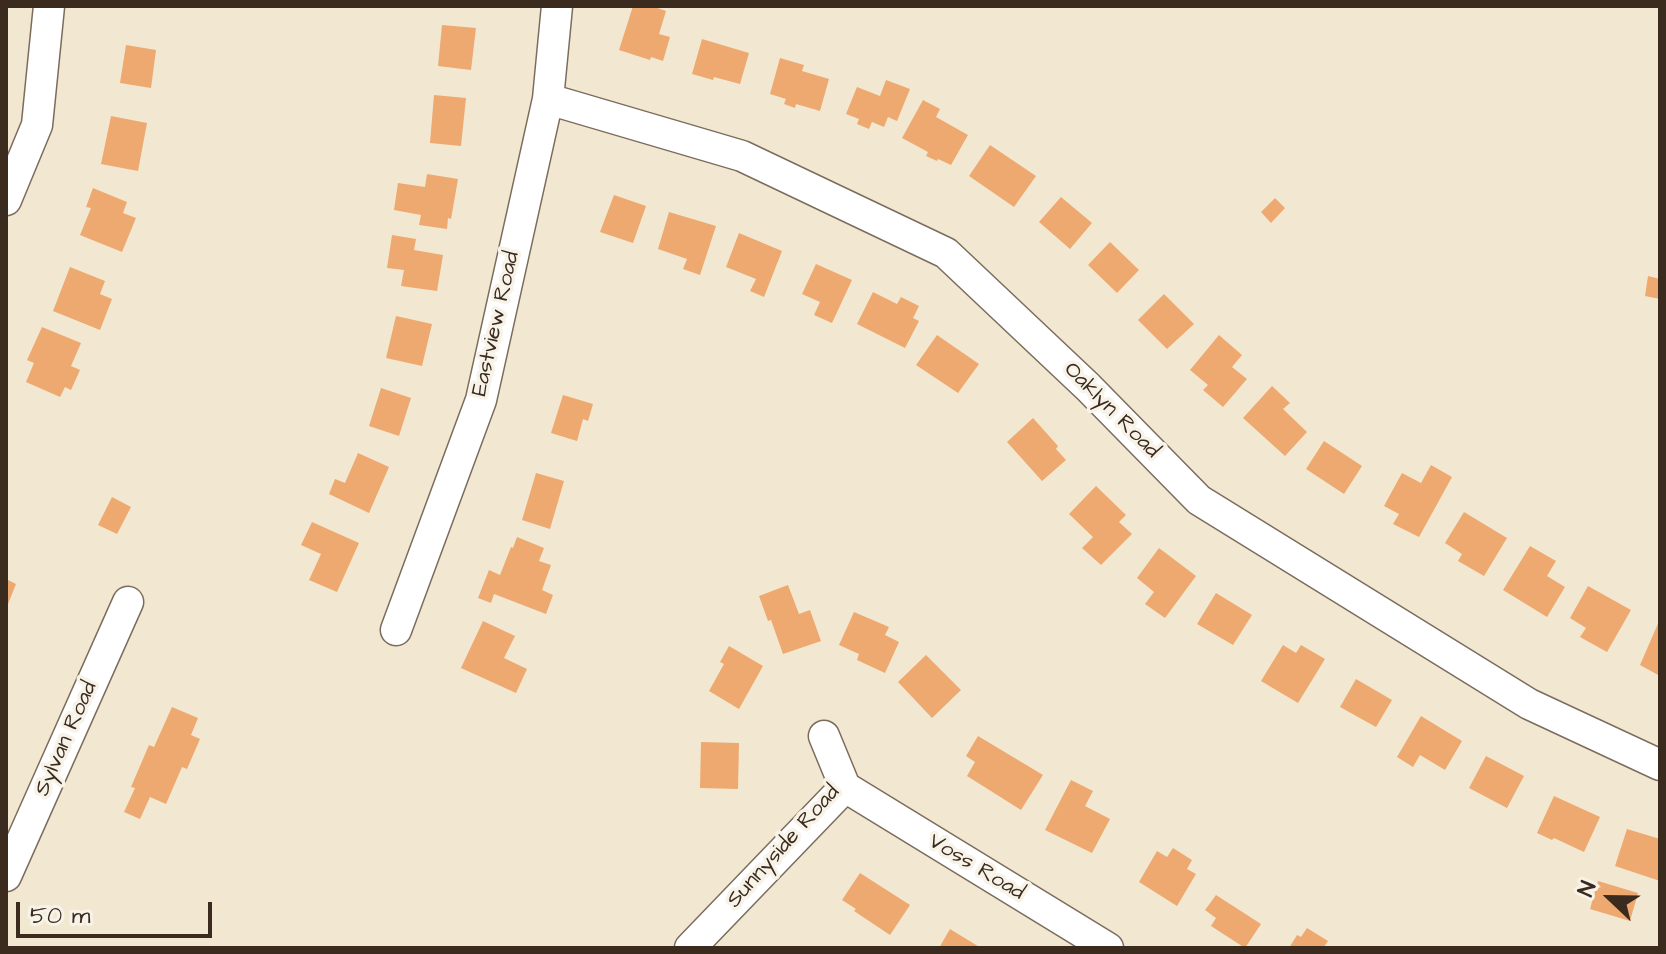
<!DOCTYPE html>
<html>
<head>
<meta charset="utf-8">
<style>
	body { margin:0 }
	#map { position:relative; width:1666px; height:954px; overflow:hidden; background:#f2e8d1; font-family:"Architects Daughter",sans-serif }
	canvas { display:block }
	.frame { position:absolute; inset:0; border:8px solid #3b2a1e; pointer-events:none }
	.north { position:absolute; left:1570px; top:858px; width:80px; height:80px; -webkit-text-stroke:6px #f7f3e8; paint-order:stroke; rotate:292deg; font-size:22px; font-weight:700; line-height:32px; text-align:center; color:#3b2a1e }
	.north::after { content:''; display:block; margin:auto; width:28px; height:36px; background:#3b2a1e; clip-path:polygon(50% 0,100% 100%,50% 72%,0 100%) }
	.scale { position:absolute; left:16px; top:902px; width:196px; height:36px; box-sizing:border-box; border:4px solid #3b2a1e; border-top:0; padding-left:10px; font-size:24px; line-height:28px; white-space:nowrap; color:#3b2a1e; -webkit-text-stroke:6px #f7f3e8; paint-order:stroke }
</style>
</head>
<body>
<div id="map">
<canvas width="1666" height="954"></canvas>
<div class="frame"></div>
<div class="north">N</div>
<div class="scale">50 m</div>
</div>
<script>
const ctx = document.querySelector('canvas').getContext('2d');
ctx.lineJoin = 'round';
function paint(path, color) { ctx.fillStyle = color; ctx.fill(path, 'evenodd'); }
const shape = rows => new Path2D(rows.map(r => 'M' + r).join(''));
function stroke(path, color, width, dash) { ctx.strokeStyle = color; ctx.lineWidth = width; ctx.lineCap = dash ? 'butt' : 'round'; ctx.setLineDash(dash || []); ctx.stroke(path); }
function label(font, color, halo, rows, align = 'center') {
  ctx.font = font + ' "Architects Daughter",sans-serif'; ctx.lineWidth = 7; ctx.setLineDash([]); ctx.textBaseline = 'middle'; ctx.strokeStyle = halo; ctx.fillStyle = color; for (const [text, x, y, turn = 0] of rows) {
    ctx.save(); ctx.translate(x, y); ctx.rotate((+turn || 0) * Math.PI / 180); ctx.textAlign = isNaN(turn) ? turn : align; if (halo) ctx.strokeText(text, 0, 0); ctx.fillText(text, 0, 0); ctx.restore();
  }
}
paint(shape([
	[633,6,652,6,666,11,659,34,670,37,663,61,651,57,650,60,619,50],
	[442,25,476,28,471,70,438,66],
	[702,39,749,53,740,84,714,77,713,80,692,74],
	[126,45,156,50,151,88,120,83],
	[780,58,804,65,802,71,829,79,820,111,796,104,795,108,784,104,786,99,770,94],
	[886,80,910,89,897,121,888,117,884,127,872,122,869,129,857,124,859,119,846,114,857,87,880,96],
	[434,95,466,98,461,146,430,143],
	[923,100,940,109,936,117,968,135,951,165,938,159,937,161,926,156,928,152,902,138],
	[111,116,147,123,138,171,101,164],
	[990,145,1036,176,1014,207,969,176],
	[427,174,458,179,451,219,448,218,447,229,419,225,421,215,394,210,398,183,425,187],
	[93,188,127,202,123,213,136,218,122,252,80,235,91,208,86,207],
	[614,195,646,206,633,243,600,232],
	[1061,197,1092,223,1070,249,1039,222],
	[1275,198,1285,208,1271,223,1261,212],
	[669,212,716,226,700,275,683,269,687,259,658,249],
	[739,233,782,251,764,297,750,291,756,279,726,267],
	[392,235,416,239,414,250,443,255,437,291,401,286,404,270,387,268],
	[1110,242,1139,270,1117,293,1088,265],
	[816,264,852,280,832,323,814,315,820,302,802,294],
	[70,267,105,281,100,294,112,299,100,330,53,311],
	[1648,276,1660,279,1660,299,1645,296],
	[873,292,897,304,901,297,919,306,913,318,919,321,905,348,857,324],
	[1164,294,1194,324,1167,349,1138,320],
	[396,316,432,324,422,366,386,358],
	[42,327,81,343,71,366,80,370,71,390,65,387,60,397,26,382,34,363,27,360],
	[937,335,979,364,958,393,916,365],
	[1219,335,1242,355,1232,367,1247,379,1223,407,1203,390,1208,385,1190,370],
	[1272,386,1290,403,1283,409,1307,432,1285,456,1243,418],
	[381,388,411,398,399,436,369,426],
	[563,395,593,404,588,421,583,419,577,441,551,433],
	[1033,418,1058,446,1056,449,1066,460,1042,481,1007,442],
	[1324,441,1362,466,1344,494,1306,469],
	[358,453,389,467,369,513,329,494,335,479,345,483],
	[1431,465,1452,477,1419,537,1393,524,1399,514,1384,506,1402,473,1421,483],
	[536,473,564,481,550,529,522,520],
	[1096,486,1126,515,1119,522,1132,534,1101,565,1082,548,1093,537,1069,514],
	[112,497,131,507,117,534,98,525],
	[1464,512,1507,538,1484,576,1458,561,1462,554,1445,543],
	[312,522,359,543,337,592,309,580,321,554,301,545],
	[517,537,544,548,539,561,551,565,542,590,553,595,546,614,494,594,491,603,478,598,489,570,500,575,511,547,513,548],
	[1530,546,1556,561,1547,576,1565,587,1547,617,1503,590],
	[1159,548,1196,576,1165,618,1145,604,1154,592,1137,578],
	[6,579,16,584,6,609],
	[788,585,799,614,810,610,821,641,783,654,771,620,768,621,759,596],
	[1588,586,1631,610,1607,652,1580,637,1586,628,1570,618],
	[1216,593,1252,615,1233,645,1197,624],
	[854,612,889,627,885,635,899,642,885,673,857,660,859,654,839,645],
	[1660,619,1660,676,1640,665],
	[483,621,515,636,504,658,527,669,516,693,461,668],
	[1283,645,1296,653,1301,645,1325,659,1298,703,1261,681],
	[729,646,763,666,739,709,709,691,724,664,720,662],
	[926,655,961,690,932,718,898,682],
	[1356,679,1392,700,1376,727,1340,707],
	[172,707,198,718,191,735,200,739,187,769,182,767,166,804,150,797,140,819,124,812,135,788,131,787,149,745,154,747],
	[1421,716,1462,741,1445,770,1420,755,1413,767,1397,757],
	[978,736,1043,775,1021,810,967,776,975,762,966,756],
	[701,742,739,743,738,789,700,788],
	[1486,756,1524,776,1507,808,1469,788],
	[1071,780,1093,791,1085,806,1110,819,1092,853,1045,830],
	[1554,796,1600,817,1584,852,1554,838,1552,840,1537,833],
	[1627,829,1660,839,1660,881,1615,866],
	[1173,848,1192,860,1187,869,1196,874,1177,906,1139,882,1157,851,1167,857],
	[860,873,910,905,890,935,854,911,856,909,842,900],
	[1598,881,1638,893,1630,921,1590,909],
	[1216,895,1261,924,1245,948,1211,926,1216,918,1205,910],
	[1307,928,1328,941,1323,948,1289,948,1297,935,1301,937],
	[950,929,981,948,939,948]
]), '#eda96f');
const minor = shape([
	[548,99,742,156,946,253,1088,387,1199,500,1529,704,1660,765],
	[6,200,37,125,49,6],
	[396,630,481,400,548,99,557,6],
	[824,736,845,787],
	[845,787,1108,948],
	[6,876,128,602],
	[690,948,845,787]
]);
stroke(minor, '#7b6c5d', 33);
stroke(minor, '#fff', 30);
label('22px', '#3b2a1e', '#f7f3e8', [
	["Eastview Road",497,324,-77],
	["Oaklyn Road",1111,411,45],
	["Sylvan Road",67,739,-66],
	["Sunnyside Road",784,847,-48],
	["Voss Road",976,868,31]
]);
</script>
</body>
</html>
